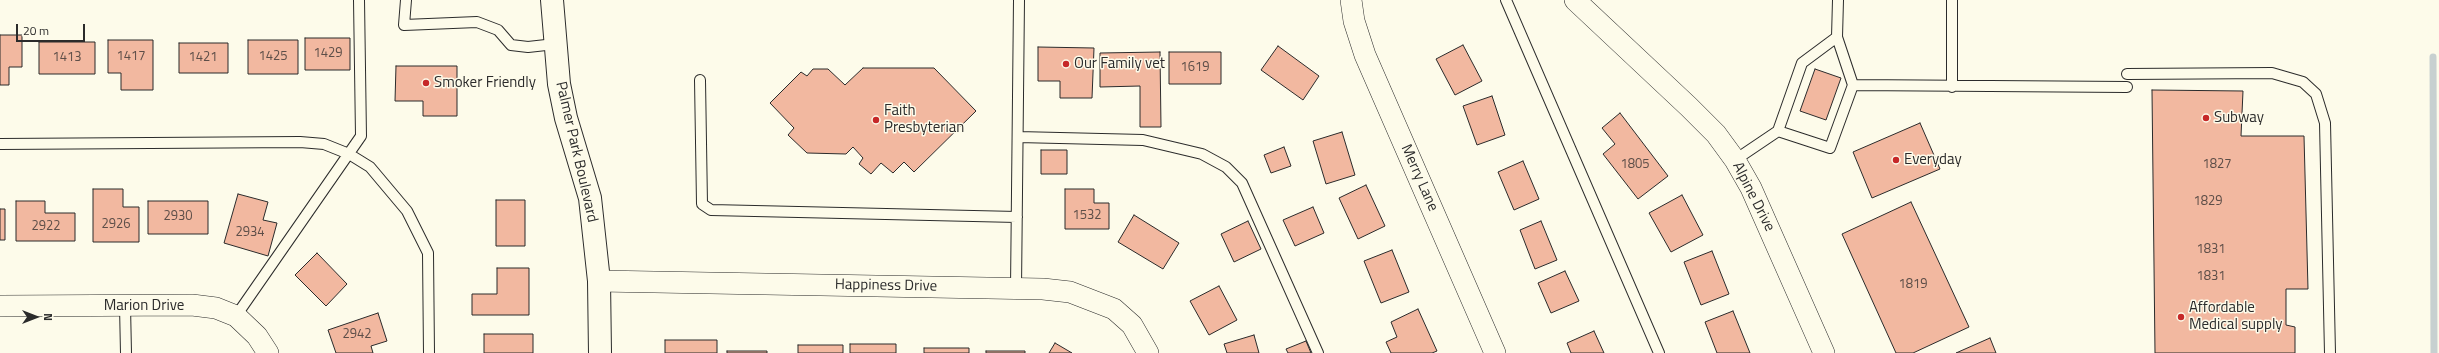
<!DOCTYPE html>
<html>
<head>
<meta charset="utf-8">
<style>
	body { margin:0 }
	#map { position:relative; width:2439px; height:353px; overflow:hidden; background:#fdfbea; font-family:"Titillium Web",sans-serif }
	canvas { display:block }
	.north { position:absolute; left:16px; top:297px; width:40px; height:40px; -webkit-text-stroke:3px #fdfbea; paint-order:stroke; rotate:90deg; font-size:11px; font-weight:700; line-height:16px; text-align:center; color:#2b2b2b }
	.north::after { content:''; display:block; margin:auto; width:14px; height:18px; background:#2b2b2b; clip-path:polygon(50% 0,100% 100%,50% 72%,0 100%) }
	.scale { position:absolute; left:16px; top:24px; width:69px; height:18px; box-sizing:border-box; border:2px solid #2b2b2b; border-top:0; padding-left:5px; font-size:12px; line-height:14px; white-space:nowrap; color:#2b2b2b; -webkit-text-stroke:3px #fdfbea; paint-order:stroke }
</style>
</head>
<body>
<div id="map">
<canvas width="2439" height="353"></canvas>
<div class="north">N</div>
<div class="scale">20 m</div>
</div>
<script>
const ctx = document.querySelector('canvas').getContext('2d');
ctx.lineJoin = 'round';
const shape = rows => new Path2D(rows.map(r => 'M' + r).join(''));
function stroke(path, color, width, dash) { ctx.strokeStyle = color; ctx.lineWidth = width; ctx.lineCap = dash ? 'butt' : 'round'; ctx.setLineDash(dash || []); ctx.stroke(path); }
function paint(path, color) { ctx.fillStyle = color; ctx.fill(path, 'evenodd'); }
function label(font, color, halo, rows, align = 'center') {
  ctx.font = font + ' "Titillium Web",sans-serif'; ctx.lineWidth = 3; ctx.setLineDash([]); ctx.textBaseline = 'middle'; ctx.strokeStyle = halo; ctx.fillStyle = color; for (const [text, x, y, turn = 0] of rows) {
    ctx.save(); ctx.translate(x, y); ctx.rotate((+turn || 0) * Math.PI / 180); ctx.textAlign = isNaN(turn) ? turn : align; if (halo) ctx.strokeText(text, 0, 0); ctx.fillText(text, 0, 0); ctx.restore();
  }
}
stroke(shape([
	[2433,57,2434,353]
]), '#c7d0d0', 7);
const building = shape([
	[0,35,22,35,22,67,9,67,9,85,0,85,0,35],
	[305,38,350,38,350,70,305,70,305,38],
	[108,40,153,40,153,90,121,90,121,73,108,73,108,40],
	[248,40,298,40,298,74,248,74,248,40],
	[39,42,95,42,95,74,39,74,39,42],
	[179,43,228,43,228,73,179,73,179,43],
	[1463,45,1482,81,1455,95,1436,59,1463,45],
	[1278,46,1319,76,1303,100,1261,70,1278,46],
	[1038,47,1094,48,1092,98,1060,98,1060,81,1038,81,1038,47],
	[1160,52,1161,127,1140,127,1140,86,1100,87,1100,53,1160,52],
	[1169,52,1221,52,1221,84,1169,84,1169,52],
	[396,66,457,66,457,116,423,116,423,101,395,101,396,66],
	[863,68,934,68,976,111,914,172,904,162,893,173,881,163,871,174,859,164,863,158,853,147,846,154,807,153,788,135,794,128,770,103,801,72,807,76,813,69,828,69,845,85,863,68],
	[1815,69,1841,78,1826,120,1800,111,1815,69],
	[2152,90,2243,91,2241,136,2304,136,2308,289,2286,289,2286,325,2295,327,2295,353,2155,353,2152,90],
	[1492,96,1505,135,1477,145,1463,106,1492,96],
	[1620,113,1668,176,1638,199,1603,154,1615,144,1602,128,1620,113],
	[1920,123,1940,169,1872,198,1853,152,1920,123],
	[1342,132,1355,175,1326,184,1313,141,1342,132],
	[1284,147,1291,166,1271,173,1264,155,1284,147],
	[1041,150,1067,150,1067,174,1041,174,1041,150],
	[1523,161,1539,199,1514,210,1498,172,1523,161],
	[1366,185,1385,226,1358,239,1339,198,1366,185],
	[93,189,123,189,123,207,139,207,139,242,93,242,93,189],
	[1065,189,1094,189,1094,203,1109,203,1109,229,1065,229,1065,189],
	[238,194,268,202,263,220,277,223,268,256,224,243,238,194],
	[1682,195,1703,235,1671,252,1649,213,1682,195],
	[496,200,525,200,525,246,496,246,496,200],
	[16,201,45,201,45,213,75,213,75,241,16,241,16,201],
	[148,201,208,201,208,234,148,234,148,201],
	[1911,202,1969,327,1913,353,1896,353,1842,234,1911,202],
	[1313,207,1324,233,1295,246,1283,220,1313,207],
	[0,209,5,209,5,240,0,240,0,209],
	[1134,215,1179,243,1163,269,1118,242,1134,215],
	[1248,221,1261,249,1234,262,1221,234,1248,221],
	[1541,221,1557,260,1535,269,1520,230,1541,221],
	[1392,250,1409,292,1381,303,1364,261,1392,250],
	[1712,251,1729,294,1701,305,1684,262,1712,251],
	[317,253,347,284,326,306,295,275,317,253],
	[497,268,529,268,529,315,472,315,472,294,497,294,497,268],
	[1565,271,1579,301,1551,313,1538,283,1565,271],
	[1219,286,1237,320,1209,335,1190,301,1219,286],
	[1418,309,1437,351,1432,353,1391,353,1386,342,1397,337,1391,322,1418,309],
	[1733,311,1750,353,1717,353,1705,322,1733,311],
	[378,313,387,341,371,346,373,353,336,353,328,330,378,313],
	[1594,331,1604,353,1571,353,1567,343,1594,331],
	[484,334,533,334,533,353,484,353,484,334],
	[1254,335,1259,353,1227,353,1224,344,1254,335],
	[1990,338,1996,353,1956,353,1990,338],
	[665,340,717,340,717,353,665,353,665,340],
	[1306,341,1311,353,1288,353,1286,349,1306,341],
	[1055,343,1072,353,1049,353,1055,343],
	[850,344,896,344,896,353,850,353,850,344],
	[798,345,843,345,843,353,798,353,798,345],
	[924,348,969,348,969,353,924,353,924,348],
	[727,351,767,351,767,353,727,353,727,351],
	[986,351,1025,351,1025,353,986,353,986,351]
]);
paint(building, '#f2b8a0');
stroke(building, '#2b2b2b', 1);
const lane = shape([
	[406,0,404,25,477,22,498,30,511,45,528,47,555,44],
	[1506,0,1659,353],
	[1838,0,1837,37,1853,85,2127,87],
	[2127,74,2272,73,2303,82,2316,94,2325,123,2330,353],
	[700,80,702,204,711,210,1017,217],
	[1952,87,1952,0],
	[1778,131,1830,148,1853,85],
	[1018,137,1143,140,1202,154,1226,167,1242,183,1318,353],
	[0,144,300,142,324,144,349,154,370,167,407,211,428,253,429,353],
	[1735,160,1778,131,1802,63,1837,37],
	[1016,288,1019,0],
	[125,306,126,353],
	[236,316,361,136,359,0]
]);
const street = shape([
	[1351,0,1354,21,1365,55,1495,353],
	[1575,0,1689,107,1716,134,1735,160,1751,188,1824,353],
	[599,281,1043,289,1070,292,1114,309,1132,325,1148,353],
	[0,306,192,305,216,308,236,316,257,336,268,353]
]);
const secondary = shape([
	[552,0,559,84,566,118,590,198,599,281,600,353]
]);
stroke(lane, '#2b2b2b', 12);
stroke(street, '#2b2b2b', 22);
stroke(secondary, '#2b2b2b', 24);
stroke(lane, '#fdfbea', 10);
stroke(street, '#fdfbea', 21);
stroke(secondary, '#fdfbea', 22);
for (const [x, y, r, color] of [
	[1066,64,4,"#c62828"],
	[426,83,4,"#c62828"],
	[2206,118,4,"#c62828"],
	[876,120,4,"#c62828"],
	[1896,160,4,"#c62828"],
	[2181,317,4,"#c62828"]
]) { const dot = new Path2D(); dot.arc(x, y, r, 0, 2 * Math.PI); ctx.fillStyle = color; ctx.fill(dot); stroke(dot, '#fdfbea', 1.5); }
label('13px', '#5d4e48', null, [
	["1429",328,54],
	["1417",131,57],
	["1425",273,57],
	["1413",67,58],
	["1421",203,58],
	["1619",1195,68],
	["1805",1635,165],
	["1827",2217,165],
	["1829",2208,202],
	["1532",1087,216],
	["2930",178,217],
	["2926",116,225],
	["2922",46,227],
	["2934",250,233],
	["1831",2211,250],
	["1831",2211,277],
	["1819",1913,285],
	["2942",357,335]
]);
label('15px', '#2b2b2b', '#fdfbea', [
	["Our Family vet",1074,64],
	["Smoker Friendly",434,83],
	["Faith",884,111],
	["Presbyterian",884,128],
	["Subway",2214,118],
	["Everyday",1904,160],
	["Affordable",2189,308],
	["Medical supply",2189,325]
], 'left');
label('15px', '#2b2b2b', '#fdfbea', [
	["Palmer Park Boulevard",576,152,77],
	["Merry Lane",1419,178,66],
	["Alpine Drive",1753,197,63],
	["Happiness Drive",886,286,1],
	["Marion Drive",144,306]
]);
</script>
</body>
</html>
